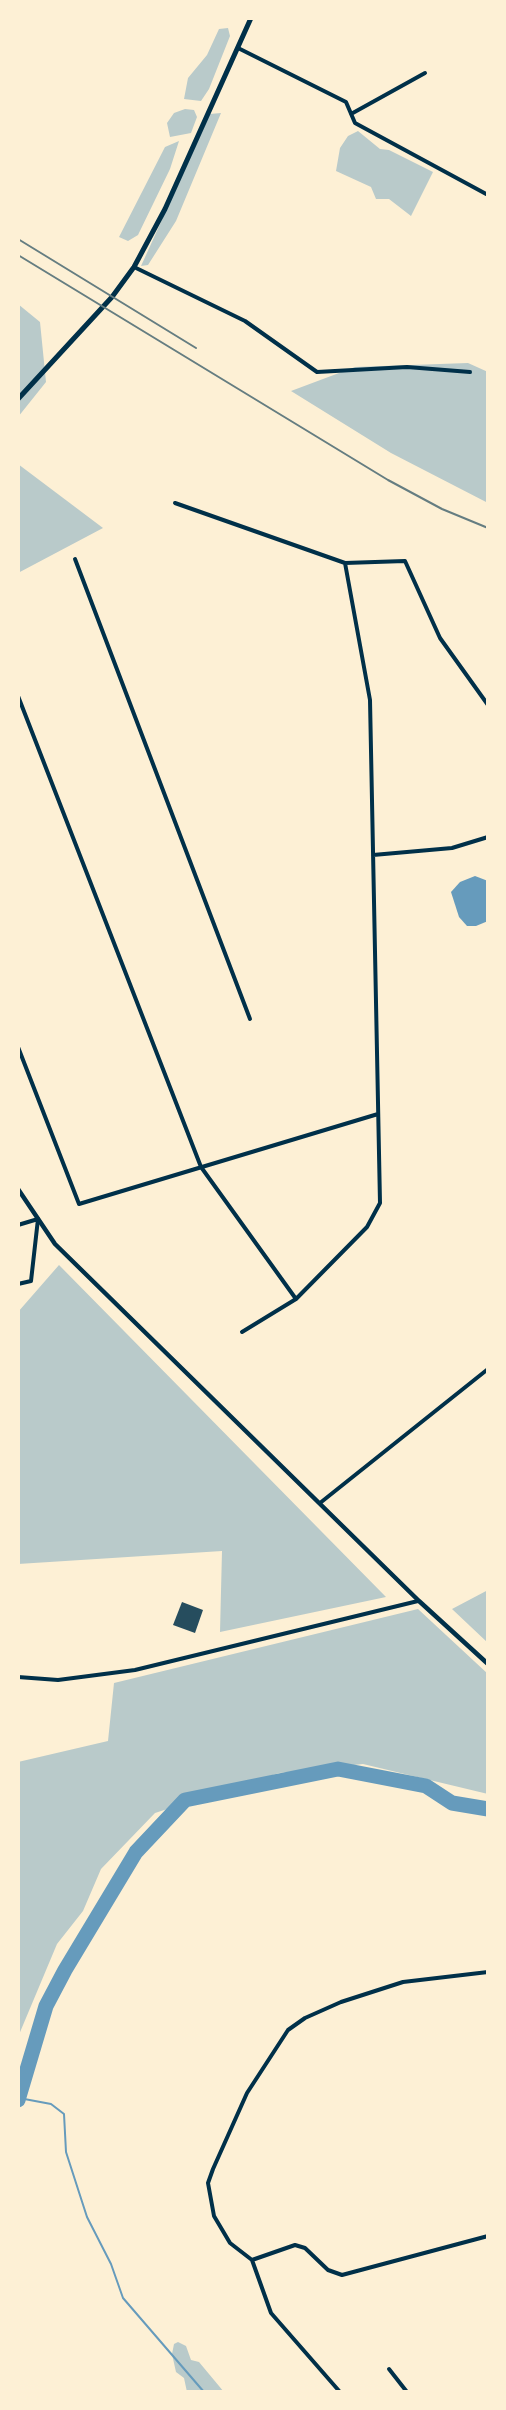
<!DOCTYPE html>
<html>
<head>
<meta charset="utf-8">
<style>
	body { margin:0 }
	#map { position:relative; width:506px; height:2410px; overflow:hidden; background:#fdf0d5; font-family:Raleway,sans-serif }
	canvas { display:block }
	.frame { position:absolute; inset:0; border:20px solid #fdf0d5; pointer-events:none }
</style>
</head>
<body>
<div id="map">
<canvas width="506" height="2410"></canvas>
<div class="frame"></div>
</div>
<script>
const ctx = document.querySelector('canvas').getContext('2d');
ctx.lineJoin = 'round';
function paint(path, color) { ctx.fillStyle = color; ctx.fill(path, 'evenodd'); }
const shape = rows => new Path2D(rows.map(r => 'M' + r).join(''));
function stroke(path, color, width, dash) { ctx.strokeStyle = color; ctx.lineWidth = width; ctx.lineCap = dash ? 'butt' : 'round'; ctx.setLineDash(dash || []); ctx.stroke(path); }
paint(shape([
	[228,28,230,36,209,89,201,101,184,99,188,78,207,55,219,29],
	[185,109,194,110,197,117,191,133,170,137,167,123,174,113],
	[221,113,176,221,148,265,141,266,210,114],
	[358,131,380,149,389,150,433,172,411,216,389,199,376,199,371,187,336,171,340,148,348,136],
	[179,141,170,169,138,235,128,241,119,237,165,147],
	[18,304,40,322,46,382,18,417],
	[468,363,488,372,488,503,391,453,291,391,355,367],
	[18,464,103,528,18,573],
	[59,1265,386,1597,220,1632,222,1551,18,1564,18,1312],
	[488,1590,488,1643,452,1609],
	[418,1609,488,1674,488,1794,363,1764,279,1773,155,1813,101,1869,83,1911,57,1944,18,2037,18,1762,108,1741,114,1683],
	[178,2342,186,2346,191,2360,199,2362,224,2392,187,2392,184,2378,176,2372,172,2354,174,2344]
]), '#b9caca');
paint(shape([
	[475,876,488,881,488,921,476,926,467,926,459,917,451,892,460,882]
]), '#669bbc');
stroke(shape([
	[19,2098,51,2104,64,2114,66,2152,87,2217,111,2264,123,2298,204,2392]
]), '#669bbc', 2);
stroke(shape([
	[18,2100,46,2006,65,1970,136,1852,185,1800,338,1769,426,1786,452,1803,488,1809]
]), '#669bbc', 15);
paint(shape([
	[182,1602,203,1610,195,1633,173,1625]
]), '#264d5e');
stroke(shape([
	[238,48,346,102,355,123,488,195],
	[351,114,425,73],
	[134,267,245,321,317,372,407,367,470,372],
	[175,503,345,563,405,561,440,638,488,705],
	[75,559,250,1019],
	[18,696,201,1167,296,1299],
	[373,855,452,848,488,837],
	[18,1047,79,1204,378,1114],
	[18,1225,38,1219,31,1281,18,1284],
	[242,1332,296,1299,367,1227,380,1203,370,700,345,563],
	[320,1503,488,1369],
	[18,1677,58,1680,135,1670,418,1601],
	[252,2260,295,2245,305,2248,328,2270,342,2275,488,2236],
	[389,2369,407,2392],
	[340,2392,271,2313,252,2260,230,2243,214,2216,208,2183,213,2169,247,2093,288,2030,305,2018,341,2002,403,1982,488,1972]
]), '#003049', 4);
stroke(shape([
	[18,1189,55,1244,419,1601,488,1664]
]), '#003049', 4.5);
stroke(shape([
	[18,399,112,297,134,267,165,209,251,18]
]), '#003049', 5);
stroke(shape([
	[18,239,196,348],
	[18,255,388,480,442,509,488,528]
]), '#657d81', 2);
</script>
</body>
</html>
